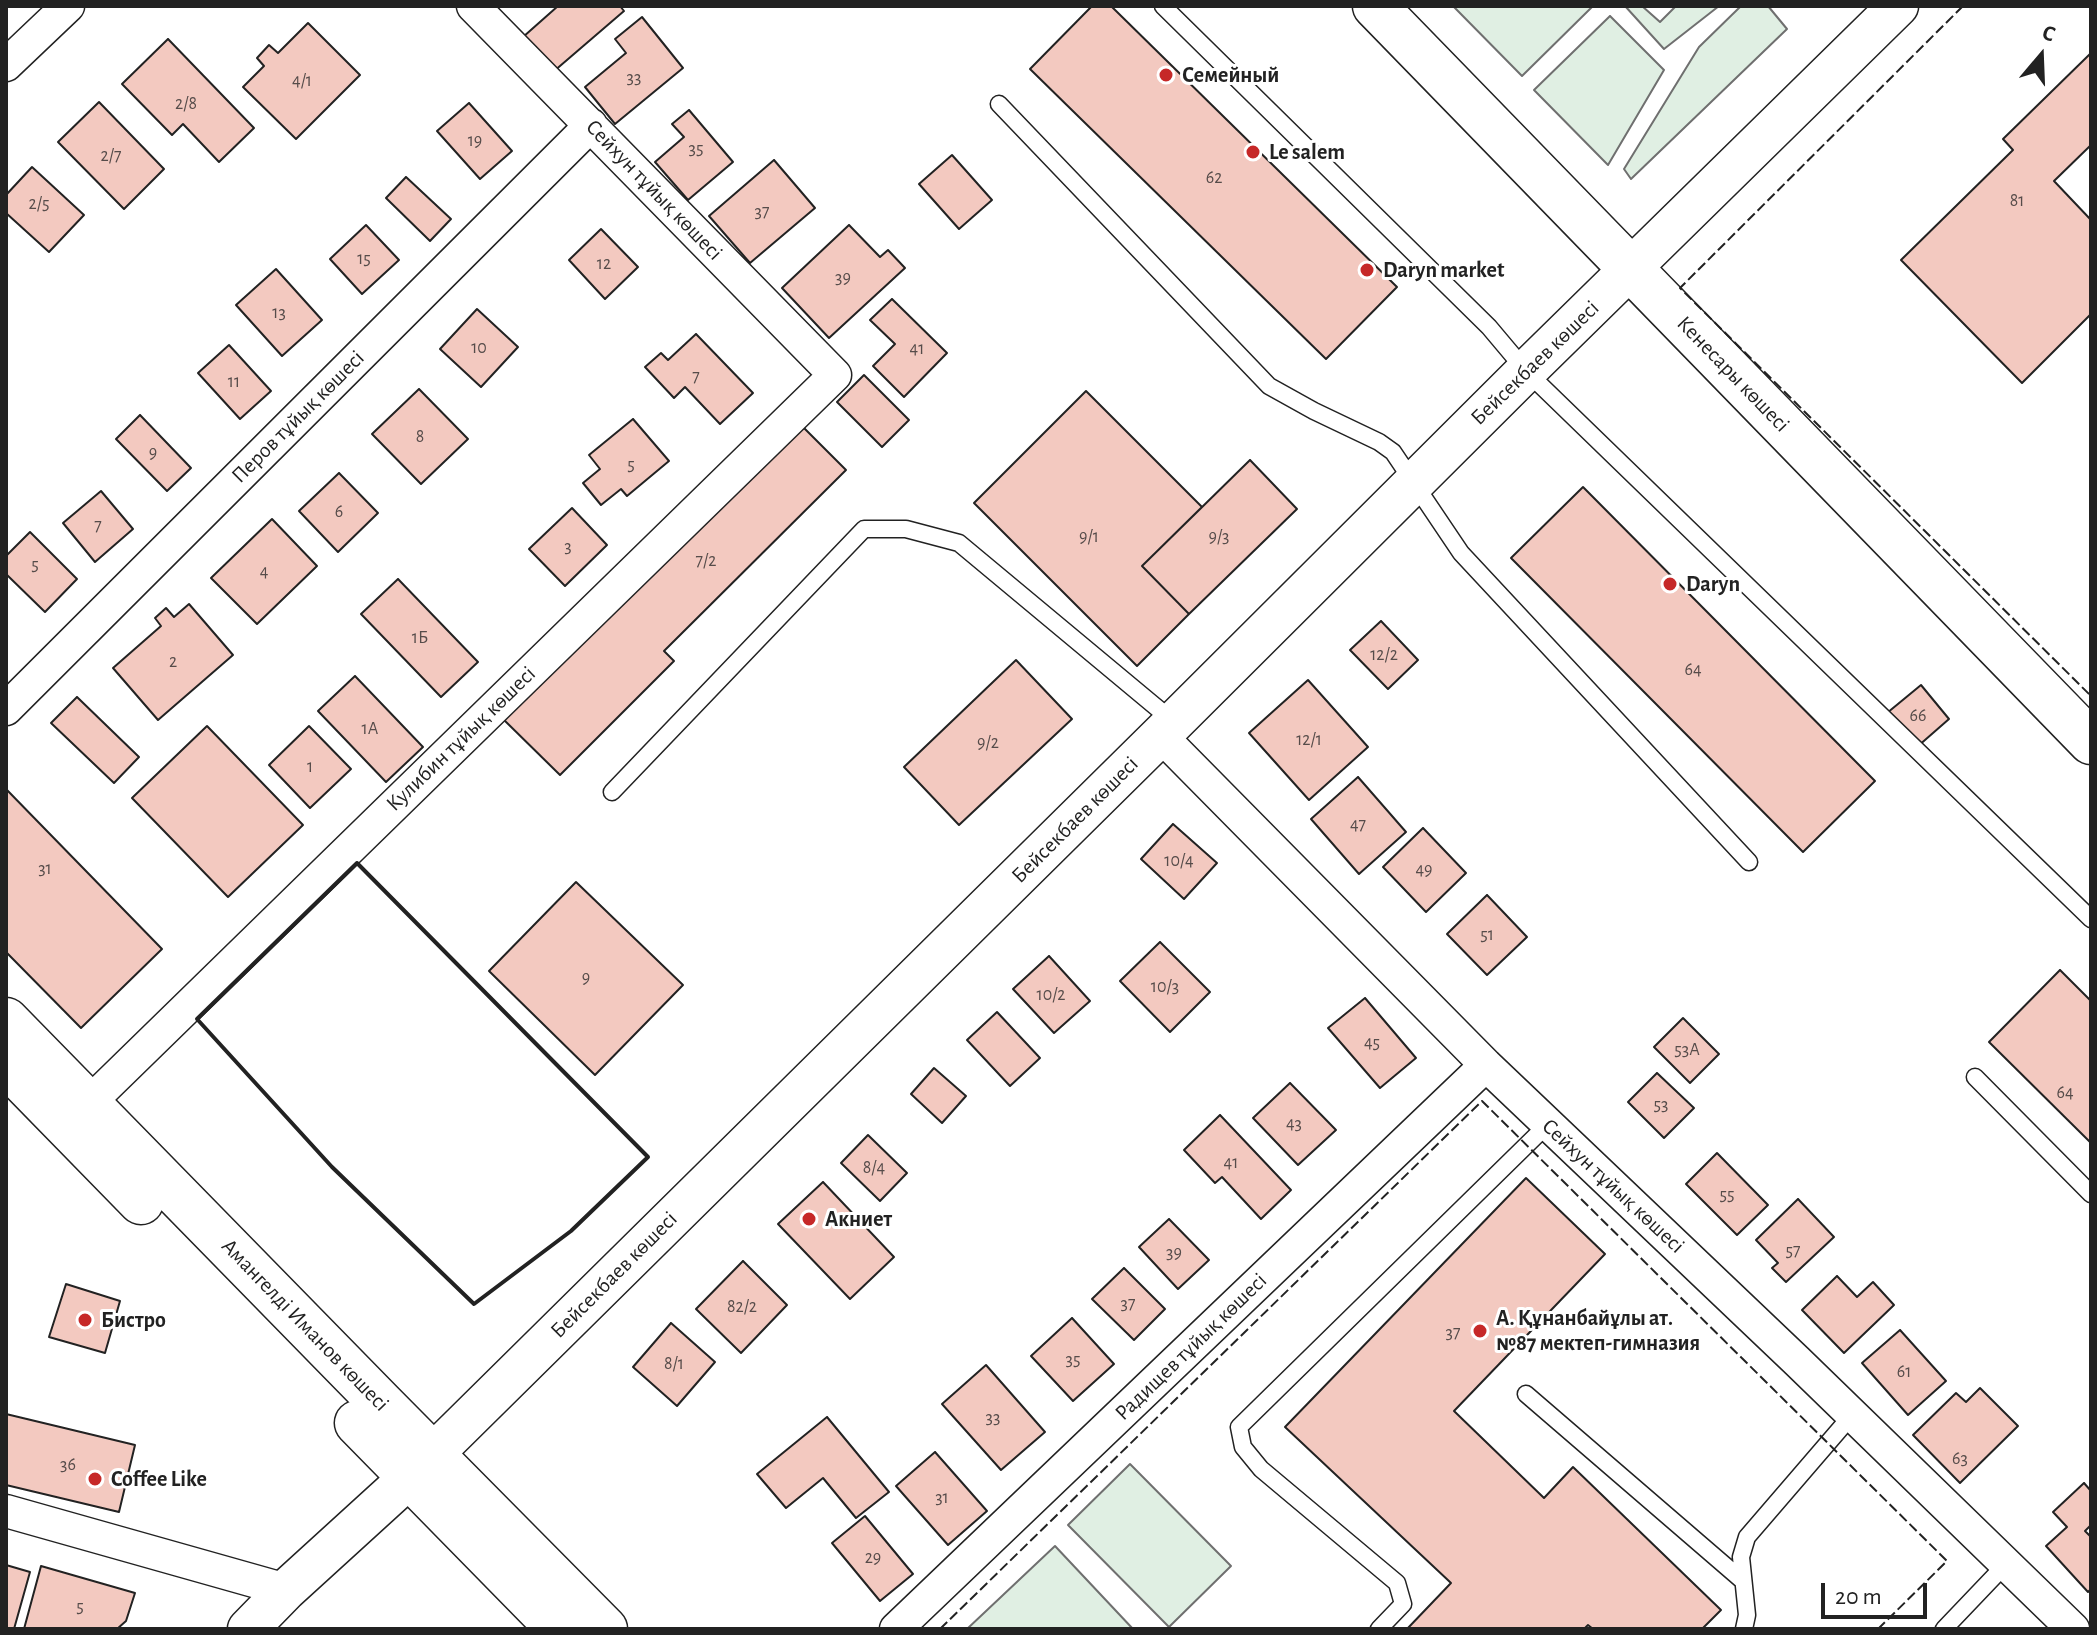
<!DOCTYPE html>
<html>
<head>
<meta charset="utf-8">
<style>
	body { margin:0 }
	#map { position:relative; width:2097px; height:1635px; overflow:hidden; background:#fff; font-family:"Alegreya Sans",sans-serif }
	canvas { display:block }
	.frame { position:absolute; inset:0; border:8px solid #222; pointer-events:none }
	.north { position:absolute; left:2001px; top:16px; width:80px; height:80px; -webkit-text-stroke:6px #fff; paint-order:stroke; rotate:19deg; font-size:22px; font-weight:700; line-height:32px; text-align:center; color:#222 }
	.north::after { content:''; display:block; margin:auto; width:28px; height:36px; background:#222; clip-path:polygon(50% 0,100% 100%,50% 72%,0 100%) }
	.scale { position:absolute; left:1821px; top:1583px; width:106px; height:36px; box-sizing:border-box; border:4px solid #222; border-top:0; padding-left:10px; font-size:24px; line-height:28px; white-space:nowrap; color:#222; -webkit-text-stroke:6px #fff; paint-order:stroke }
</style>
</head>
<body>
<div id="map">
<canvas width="2097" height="1635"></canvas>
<div class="frame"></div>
<div class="north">С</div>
<div class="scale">20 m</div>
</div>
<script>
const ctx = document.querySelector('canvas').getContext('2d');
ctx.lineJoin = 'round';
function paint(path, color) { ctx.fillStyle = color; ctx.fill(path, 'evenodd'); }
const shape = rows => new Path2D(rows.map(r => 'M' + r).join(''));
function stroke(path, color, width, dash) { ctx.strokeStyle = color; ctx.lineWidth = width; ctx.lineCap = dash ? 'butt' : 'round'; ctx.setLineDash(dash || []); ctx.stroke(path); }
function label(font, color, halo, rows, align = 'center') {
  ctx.font = font + ' "Alegreya Sans",sans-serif'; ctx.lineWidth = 6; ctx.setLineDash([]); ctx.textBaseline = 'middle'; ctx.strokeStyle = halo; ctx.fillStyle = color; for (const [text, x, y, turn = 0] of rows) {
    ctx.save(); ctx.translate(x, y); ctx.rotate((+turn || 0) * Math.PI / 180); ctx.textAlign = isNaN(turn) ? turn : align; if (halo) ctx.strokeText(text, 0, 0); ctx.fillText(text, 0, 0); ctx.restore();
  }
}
const green = shape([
	[1453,6,1593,6,1522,76,1453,6],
	[1625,6,1642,6,1660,22,1676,6,1719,6,1664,49,1625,6],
	[1741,6,1768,6,1787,29,1631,179,1624,169,1699,47,1741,6],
	[1610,16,1664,70,1608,165,1534,90,1610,16],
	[1130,1464,1231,1566,1169,1627,1068,1525,1130,1464],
	[1055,1546,1133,1629,967,1629,1055,1546]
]);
paint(green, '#e0efe3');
stroke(green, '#6f6f6f', 2);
const building = shape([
	[558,6,620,6,624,11,553,72,523,37,558,6],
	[1092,6,1111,6,1397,287,1326,359,1030,69,1092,6],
	[642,17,683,68,615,124,585,87,626,53,615,39,642,17],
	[308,23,360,75,296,139,243,87,264,66,257,58,269,45,278,53,308,23],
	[168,39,254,128,219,162,183,124,172,135,122,84,168,39],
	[2091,53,2091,145,2054,181,2091,220,2091,314,2022,383,1901,260,2013,150,2003,139,2091,53],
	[99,102,164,169,124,209,58,142,99,102],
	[469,103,512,151,480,179,437,131,469,103],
	[689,110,733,162,688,200,655,162,684,137,672,124,689,110],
	[952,155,992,200,959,229,919,184,952,155],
	[774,160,815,208,750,263,709,216,774,160],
	[32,167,84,215,49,252,6,213,6,195,32,167],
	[406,177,451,219,430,241,386,198,406,177],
	[366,225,399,260,362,294,330,259,366,225],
	[849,225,880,257,888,250,905,268,829,338,782,288,849,225],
	[601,229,638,267,605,299,569,260,601,229],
	[276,269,322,320,282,356,236,305,276,269],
	[892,299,947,353,904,397,873,366,895,344,870,320,892,299],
	[477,309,518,347,481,387,440,349,477,309],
	[696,334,753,393,720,424,685,387,674,398,645,367,661,353,668,360,696,334],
	[229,345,271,391,240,419,198,373,229,345],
	[864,375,909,420,882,447,837,402,864,375],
	[419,389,468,439,421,484,372,434,419,389],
	[1086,391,1202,507,1142,566,1189,614,1137,666,974,503,1086,391],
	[140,415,191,468,167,491,116,439,140,415],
	[633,419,669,461,627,496,621,489,601,505,583,483,600,469,589,455,633,419],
	[797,421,846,470,664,651,674,661,560,775,501,717,797,421],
	[1250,460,1297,509,1189,614,1142,566,1250,460],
	[339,473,378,513,338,552,299,511,339,473],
	[1583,487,1875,781,1803,852,1511,558,1583,487],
	[101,491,133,529,95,562,63,523,101,491],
	[572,508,607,545,565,586,529,549,572,508],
	[272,519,317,566,257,624,211,578,272,519],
	[30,532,77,579,45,612,6,574,6,556,30,532],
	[398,579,478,662,441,697,361,614,398,579],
	[189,604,233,655,158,720,113,668,161,626,155,618,166,608,174,617,189,604],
	[1381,621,1418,660,1388,689,1350,650,1381,621],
	[1016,660,1072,719,959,825,904,767,1016,660],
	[355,676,423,747,386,782,318,711,355,676],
	[1308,680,1368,747,1309,800,1249,733,1308,680],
	[1921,685,1949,719,1917,747,1887,713,1921,685],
	[77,697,139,757,114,783,51,723,77,697],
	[207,726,303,825,228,897,132,798,207,726],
	[309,726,351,769,310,808,269,765,309,726],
	[1358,777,1406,832,1359,874,1311,819,1358,777],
	[6,789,162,949,81,1028,6,952,6,789],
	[1173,824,1217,863,1184,899,1141,859,1173,824],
	[1423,828,1466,873,1426,912,1383,867,1423,828],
	[576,882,683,985,595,1075,489,971,576,882],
	[1487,895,1527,937,1487,975,1447,934,1487,895],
	[1160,942,1210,992,1170,1032,1120,981,1160,942],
	[1049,956,1090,1001,1054,1033,1013,989,1049,956],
	[2060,970,2091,1001,2091,1143,1989,1042,2060,970],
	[1365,998,1416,1058,1380,1088,1328,1028,1365,998],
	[997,1012,1040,1058,1010,1086,967,1040,997,1012],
	[1683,1018,1719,1054,1690,1083,1654,1047,1683,1018],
	[934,1068,966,1096,942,1123,911,1094,934,1068],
	[1657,1073,1694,1108,1664,1138,1628,1102,1657,1073],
	[1290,1083,1336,1130,1298,1165,1253,1118,1290,1083],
	[1220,1115,1291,1190,1261,1219,1222,1177,1215,1183,1184,1150,1220,1115],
	[868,1135,907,1173,880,1201,841,1163,868,1135],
	[1717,1153,1768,1205,1737,1235,1686,1184,1717,1153],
	[1526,1178,1605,1254,1454,1411,1544,1498,1573,1467,1721,1610,1702,1629,1593,1629,1588,1625,1584,1629,1407,1629,1451,1583,1285,1427,1526,1178],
	[823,1182,894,1257,850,1299,778,1224,823,1182],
	[1798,1199,1834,1237,1786,1282,1772,1268,1778,1263,1756,1240,1798,1199],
	[1169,1219,1209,1260,1178,1289,1139,1247,1169,1219],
	[743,1261,787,1305,741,1353,696,1309,743,1261],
	[1124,1268,1165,1309,1134,1340,1092,1299,1124,1268],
	[1837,1276,1857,1297,1873,1282,1894,1305,1844,1353,1802,1310,1837,1276],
	[66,1284,120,1301,105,1353,49,1337,66,1284],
	[1072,1318,1114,1364,1073,1401,1031,1356,1072,1318],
	[671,1323,715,1362,677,1406,633,1367,671,1323],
	[1900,1330,1946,1381,1908,1415,1862,1363,1900,1330],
	[986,1365,1045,1432,1001,1470,942,1404,986,1365],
	[1980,1388,2018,1426,1960,1483,1913,1435,1956,1393,1966,1402,1980,1388],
	[6,1414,135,1445,119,1512,6,1485,6,1414],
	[827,1417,889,1492,856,1518,823,1478,786,1508,757,1474,827,1417],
	[935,1452,987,1511,948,1545,896,1486,935,1452],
	[2084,1483,2091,1491,2091,1525,2085,1531,2091,1537,2091,1589,2088,1592,2046,1546,2067,1527,2053,1512,2084,1483],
	[865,1516,913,1574,880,1601,832,1543,865,1516],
	[6,1565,30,1572,14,1629,6,1629,6,1565],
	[41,1566,135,1593,126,1621,117,1629,24,1629,41,1566]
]);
paint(building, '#f3c9c0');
stroke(building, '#222', 2);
const service = shape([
	[1163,6,1489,327,1526,371,2091,919],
	[999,104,1269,386,1314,411,1379,442,1393,452,1461,553,1749,862],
	[612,792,864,529,906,529,959,543,1174,722],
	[1975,1077,2091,1194],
	[1526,1394,1743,1581],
	[1379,1629,1403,1604,1397,1583,1261,1469,1243,1447,1239,1427,1547,1125],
	[1744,1629,1747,1615,1741,1557,1747,1537,1852,1415],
	[1944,1629,2006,1564]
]);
const minor = shape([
	[6,65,68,6],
	[6,709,591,125],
	[1160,735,1486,1065,1797,1361,2073,1629],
	[88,1104,835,375,473,6],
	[6,1511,286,1590],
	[896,1629,1486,1065]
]);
const tertiary = shape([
	[432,1455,1174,722,1526,371,1898,6],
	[248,1629,286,1590,410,1477]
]);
const secondary = shape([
	[1375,6,2091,742],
	[6,1020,381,1403,605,1629],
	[6,1064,141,1202],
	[357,1423,559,1629]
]);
stroke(service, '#222', 19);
stroke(minor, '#222', 35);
stroke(tertiary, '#222', 43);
stroke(secondary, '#222', 47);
stroke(service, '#fff', 16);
stroke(minor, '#fff', 32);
stroke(tertiary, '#fff', 40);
stroke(secondary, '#fff', 44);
stroke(shape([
	[1963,6,1680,288,2091,696],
	[940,1629,1482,1101,1947,1561,1878,1629]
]), '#222', 2, [10, 4]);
stroke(shape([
	[357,863,648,1157,571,1231,474,1304,332,1167,197,1019,357,863]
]), '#222', 4);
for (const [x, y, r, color] of [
	[1166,75,8,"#c62828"],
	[1253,152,8,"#c62828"],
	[1367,270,8,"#c62828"],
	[1670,584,8,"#c62828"],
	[809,1219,8,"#c62828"],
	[85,1320,8,"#c62828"],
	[1480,1331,8,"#c62828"],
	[95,1479,8,"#c62828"]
]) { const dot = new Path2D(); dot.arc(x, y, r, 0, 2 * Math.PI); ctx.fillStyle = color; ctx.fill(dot); stroke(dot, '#fff', 3); }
label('18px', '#564c4a', null, [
	["33",634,78],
	["4/1",302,81],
	["2/8",186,104],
	["19",475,141],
	["35",696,149],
	["2/7",111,156],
	["62",1214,178],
	["81",2017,201],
	["2/5",39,204],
	["37",762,212],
	["15",364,259],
	["12",604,264],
	["39",843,278],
	["13",279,313],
	["10",479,348],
	["41",917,349],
	["7",696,377],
	["11",234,382],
	["8",420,437],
	["9",153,453],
	["5",631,465],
	["6",339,512],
	["7",98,526],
	["9/1",1089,537],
	["9/3",1219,537],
	["3",568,547],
	["7/2",706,561],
	["5",35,565],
	["4",264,572],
	["1Б",420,638],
	["12/2",1384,655],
	["2",173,662],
	["64",1693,670],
	["66",1918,716],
	["1А",370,729],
	["12/1",1309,740],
	["9/2",988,743],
	["1",310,767],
	["47",1358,825],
	["10/4",1179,861],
	["31",45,869],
	["49",1424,870],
	["51",1487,935],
	["9",586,978],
	["10/3",1165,987],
	["10/2",1051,995],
	["45",1372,1043],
	["53А",1687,1050],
	["64",2065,1093],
	["53",1661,1105],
	["43",1294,1124],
	["41",1231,1163],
	["8/4",874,1168],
	["55",1727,1195],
	["57",1793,1251],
	["39",1174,1253],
	["37",1128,1304],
	["82/2",742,1307],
	["37",1453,1333],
	["35",1073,1360],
	["8/1",674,1364],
	["61",1904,1372],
	["33",993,1418],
	["63",1960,1459],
	["36",68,1465],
	["31",942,1498],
	["29",873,1558],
	["5",80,1607]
]);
label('bold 22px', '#222', '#fff', [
	["Семейный",1182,75],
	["Le salem",1269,152],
	["Daryn market",1383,270],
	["Daryn",1686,584],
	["Акниет",825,1219],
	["А. Құнанбайұлы ат.",1496,1318],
	["№87 мектеп-гимназия",1496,1343],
	["Бистро",101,1320],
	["Coffee Like",111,1479]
], 'left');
label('22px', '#222', '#fff', [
	["Сейхун тұйық көшесі",654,190,46],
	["Бейсекбаев көшесі",1535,363,-44],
	["Кенесары көшесі",1733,374,46],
	["Перов тұйық көшесі",298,417,-45],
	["Кулибин тұйық көшесі",461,739,-44],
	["Бейсекбаев көшесі",1075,820,-45],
	["Сейхун тұйық көшесі",1613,1186,43],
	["Бейсекбаев көшесі",614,1275,-45],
	["Амангелді Иманов көшесі",305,1325,46],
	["Радищев тұйық көшесі",1191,1347,-44]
]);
</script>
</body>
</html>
